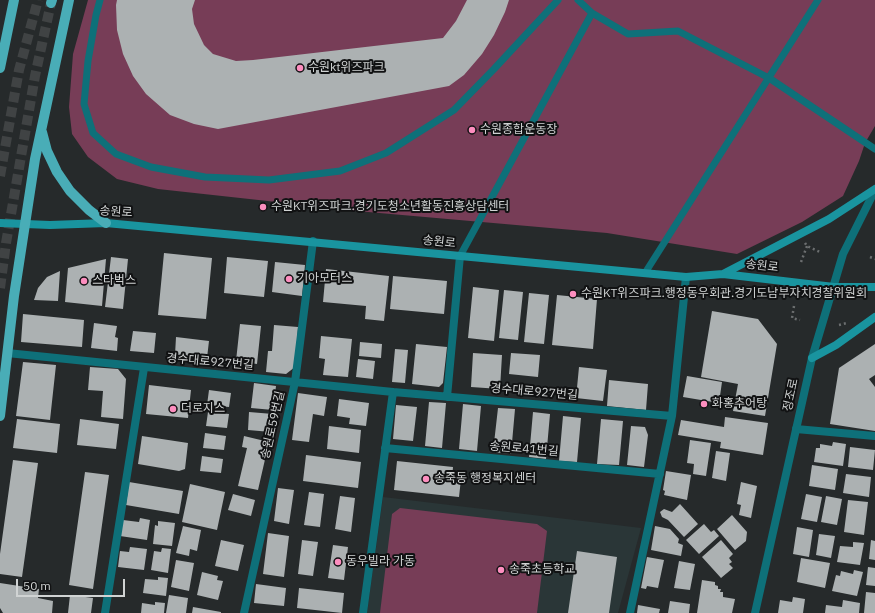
<!DOCTYPE html>
<html>
<head>
<meta charset="utf-8">
<style>
	body { margin:0 }
	#map { position:relative; width:875px; height:613px; overflow:hidden; background:#262a2b; font-family:"IBM Plex Sans",sans-serif }
	canvas { display:block }
	.scale { position:absolute; left:16px; top:579px; width:109px; height:18px; box-sizing:border-box; border:2px solid #d0d3d3; border-top:0; padding-left:5px; font-size:12px; line-height:14px; white-space:nowrap; color:#d0d3d3; -webkit-text-stroke:3px #111213; paint-order:stroke }
</style>
</head>
<body>
<div id="map">
<canvas width="875" height="613"></canvas>
<div class="scale">50 m</div>
</div>
<script>
const ctx = document.querySelector('canvas').getContext('2d');
ctx.lineJoin = 'round';
function paint(path, color) { ctx.fillStyle = color; ctx.fill(path, 'evenodd'); }
const shape = rows => new Path2D(rows.map(r => 'M' + r).join(''));
function stroke(path, color, width, dash) { ctx.strokeStyle = color; ctx.lineWidth = width; ctx.lineCap = dash ? 'butt' : 'round'; ctx.setLineDash(dash || []); ctx.stroke(path); }
function label(font, color, halo, rows, align = 'center') {
  ctx.font = font + ' "IBM Plex Sans","Noto Sans KR",sans-serif'; ctx.lineWidth = 4; ctx.setLineDash([]); ctx.textBaseline = 'middle'; ctx.strokeStyle = halo; ctx.fillStyle = color; for (const [text, x, y, turn = 0] of rows) {
    ctx.save(); ctx.translate(x, y); ctx.rotate((+turn || 0) * Math.PI / 180); ctx.textAlign = isNaN(turn) ? turn : align; if (halo) ctx.strokeText(text, 0, 0); ctx.fillText(text, 0, 0); ctx.restore();
  }
}
paint(shape([
	[383,497,641,528,618,613,367,613]
]), '#2a3637');
paint(shape([
	[88,0,875,0,875,126,865,143,859,161,843,196,802,222,737,254,607,233,368,212,158,189,117,179,88,157,72,134,69,107,73,54],
	[400,508,537,524,547,531,537,613,380,613,392,514]
]), '#773d57');
paint(shape([
	[117,0,195,0,192,9,194,24,204,45,213,54,236,61,253,60,443,38,456,21,467,0,509,0,505,12,494,35,482,54,464,75,449,86,218,129,194,124,170,115,146,94,133,76,123,54,117,30,116,5],
	[164,253,212,258,206,319,158,315],
	[111,257,128,259,123,309,105,307],
	[227,257,268,261,264,297,224,293],
	[106,259,102,306,65,302,68,268],
	[275,262,305,265,302,296,272,292],
	[326,269,389,276,384,321,365,319,366,306,323,302],
	[60,271,58,301,34,300,38,288,47,277],
	[393,276,447,281,444,314,390,309],
	[473,287,499,290,494,341,468,338],
	[504,290,523,292,518,340,499,338],
	[529,293,549,295,544,344,524,342],
	[557,295,597,299,593,349,552,345],
	[712,311,758,319,777,344,765,416,733,411,738,384,701,377],
	[23,314,84,320,82,347,21,342],
	[94,323,117,326,115,337,118,338,117,351,91,348],
	[240,324,261,326,257,364,236,361],
	[274,325,298,327,295,367,286,374,266,372,268,351,272,351],
	[133,331,156,333,154,353,130,351],
	[321,336,352,339,348,377,323,375,325,359,319,358],
	[176,337,209,341,207,358,175,355],
	[360,342,382,344,381,358,359,356],
	[416,344,447,347,443,383,439,387,412,384],
	[875,344,875,375,869,379,875,387,875,431,830,424,839,368],
	[395,349,408,350,405,383,392,382],
	[473,353,502,355,500,389,471,387],
	[511,353,540,355,538,377,509,374],
	[358,359,375,361,373,379,356,377],
	[23,362,56,365,50,420,16,416],
	[90,367,118,369,126,379,123,419,101,417,103,391,88,390],
	[579,367,607,370,603,401,576,398],
	[687,376,722,382,719,403,683,397],
	[609,380,648,384,646,410,607,406],
	[254,383,276,386,273,410,251,408],
	[149,385,191,390,188,418,146,414],
	[209,390,231,393,229,407,207,405],
	[298,393,327,397,324,416,313,414,309,442,292,440],
	[339,399,369,403,366,426,349,424,350,418,337,416],
	[429,402,446,403,442,448,425,446],
	[463,404,481,406,477,451,459,449],
	[396,405,417,407,413,441,393,439],
	[498,408,515,409,511,454,493,452],
	[208,412,229,414,227,428,206,426],
	[249,412,273,414,271,432,248,430],
	[533,412,550,414,546,459,529,457],
	[563,416,581,418,577,462,559,461],
	[725,417,768,423,763,455,720,448,721,442,678,435,681,420,724,427],
	[17,419,60,424,57,453,13,448],
	[80,419,119,424,116,449,77,445],
	[601,419,623,421,619,465,597,464],
	[329,426,361,430,359,453,327,449],
	[631,426,645,427,648,435,644,467,627,465],
	[205,433,226,436,224,450,203,448],
	[142,436,188,443,185,469,179,471,138,464],
	[244,436,269,442,258,490,238,486,247,448,242,447],
	[690,440,711,443,706,476,693,474,694,464,687,463],
	[833,442,846,444,843,466,814,462,816,448,820,448,820,444,832,446],
	[850,447,875,450,873,470,848,467],
	[716,451,730,453,726,481,712,478],
	[306,455,361,462,358,488,303,481],
	[202,456,223,459,221,473,200,471],
	[13,460,38,463,22,577,0,574,0,554],
	[397,461,453,467,452,479,461,479,459,497,394,490],
	[812,465,838,469,835,490,809,486],
	[666,471,691,475,687,500,664,495,665,491,663,490],
	[85,472,109,475,93,589,69,585],
	[846,474,871,477,869,497,843,493],
	[129,482,183,491,179,514,126,505],
	[741,482,757,486,751,518,739,515,741,505,737,504],
	[190,484,225,492,217,530,182,522],
	[278,488,294,490,289,524,274,521],
	[309,492,324,494,320,527,304,525],
	[233,494,255,500,251,516,228,510],
	[806,494,822,497,817,522,801,519],
	[340,496,355,498,351,532,335,529],
	[826,496,842,499,837,525,821,522],
	[848,500,868,502,864,535,844,532],
	[680,504,698,524,684,537,668,520,662,517,660,512,664,509,672,512],
	[732,515,747,532,746,541,735,550,717,529],
	[140,518,150,520,147,540,120,536,123,520,139,522],
	[158,521,175,523,172,546,153,544,155,525,158,526],
	[704,524,711,532,714,530,719,536,699,554,686,540],
	[183,526,201,530,197,551,190,549,189,556,176,553],
	[655,526,670,529,679,539,678,543,683,545,681,556,651,550],
	[797,527,813,530,809,557,793,554],
	[268,533,289,536,284,577,263,574],
	[819,534,835,536,831,558,816,555],
	[221,540,244,545,238,571,215,566],
	[302,540,318,542,313,576,298,574],
	[721,540,733,554,729,558,732,562,729,564,733,568,721,578,702,557],
	[871,540,875,541,875,560,869,559],
	[853,542,864,543,860,565,837,562,840,546,853,547],
	[333,545,348,547,344,580,328,578],
	[130,547,147,549,144,570,118,567,120,551,129,552],
	[162,548,171,549,168,573,151,570,154,551,161,552],
	[577,551,617,557,609,613,568,613],
	[647,557,664,560,658,588,647,586,646,589,641,588],
	[801,558,830,563,825,588,797,582],
	[176,560,194,563,189,591,171,587],
	[679,561,695,564,690,590,674,588],
	[868,567,875,568,875,586,866,585],
	[854,570,863,572,857,596,832,591,836,575,840,576,841,571,853,574],
	[202,572,218,576,217,580,223,581,218,600,197,595],
	[158,577,168,578,166,596,143,593,145,579,158,580],
	[702,580,715,582,715,585,718,586,718,589,721,589,720,592,723,592,723,597,735,599,732,613,697,613],
	[0,583,39,589,38,598,53,601,52,613,3,613,0,608],
	[256,584,286,588,284,606,254,603],
	[299,588,344,593,342,613,297,608],
	[866,592,875,593,875,613,864,613],
	[70,595,93,598,91,613,68,613],
	[169,595,188,598,186,613,166,613],
	[793,597,805,599,803,613,778,613,780,600,792,602],
	[843,600,860,603,859,613,825,613,826,605,842,607],
	[670,601,690,604,689,613,668,613],
	[155,602,165,603,164,613,141,613,142,603,155,605],
	[638,605,660,609,659,613,637,613],
	[193,607,221,612,221,613,192,613]
]), '#acb1b2');
stroke(shape([
	[0,176,19,70,38,0],
	[0,288,6,243,35,76,51,3]
]), '#404344', 10, [10, 5]);
stroke(shape([
	[805,243,807,246,820,252],
	[870,257,875,259],
	[801,262,807,246],
	[794,306,792,318,800,320],
	[839,325,847,323]
]), '#6c6f70', 2.5, [2, 3]);
stroke(shape([
	[100,0,96,15,88,61,84,104,93,133,116,154,151,167,205,177,269,180,340,171,386,153,454,110,494,69,558,0],
	[578,0,592,13,628,34,678,31,769,78,875,149],
	[460,256,592,13],
	[645,273,818,0]
]), '#0e7079', 7);
stroke(shape([
	[7,353,393,392,672,416],
	[447,397,460,256],
	[796,429,875,436],
	[385,448,660,474],
	[105,613,144,368],
	[244,613,295,382,313,241],
	[363,613,393,392],
	[630,613,672,416,686,277]
]), '#0e7079', 8);
stroke(shape([
	[755,613,812,358,843,254,875,190]
]), '#0e7079', 8);
stroke(shape([
	[0,223,50,225,106,223,686,277,723,274,834,287,875,287],
	[723,274,829,219,875,189],
	[812,358,836,345,875,317]
]), '#19949f', 8);
stroke(shape([
	[51,3,52,0],
	[0,68,14,0],
	[42,132,47,151,57,172,70,191,89,210,106,223],
	[0,416,14,296,35,159,69,0]
]), '#49adb7', 10);
for (const [x, y, r, color] of [
	[300,68,4,"#fd8ebf"],
	[472,130,4,"#fd8ebf"],
	[263,207,4,"#fd8ebf"],
	[289,279,4,"#fd8ebf"],
	[84,281,4,"#fd8ebf"],
	[573,294,4,"#fd8ebf"],
	[704,404,4,"#fd8ebf"],
	[173,409,4,"#fd8ebf"],
	[426,479,4,"#fd8ebf"],
	[338,562,4,"#fd8ebf"],
	[501,570,4,"#fd8ebf"]
]) { const dot = new Path2D(); dot.arc(x, y, r, 0, 2 * Math.PI); ctx.fillStyle = color; ctx.fill(dot); stroke(dot, '#111213', 1.5); }
label('12px', '#d0d3d3', '#111213', [
	["수원kt위즈파크",308,68],
	["수원종합운동장",480,130],
	["수원KT위즈파크.경기도청소년활동진흥상담센터",271,207],
	["기아모터스",297,279],
	["스타벅스",92,281],
	["수원KT위즈파크.행정동우회관.경기도남부자치경찰위원회",581,294],
	["화홍추어탕",712,404],
	["더로지스",181,409],
	["송죽동 행정복지센터",434,479],
	["동우빌라 가동",346,562],
	["송죽초등학교",509,570]
], 'left');
label('12px', '#d0d3d3', '#111213', [
	["송원로",116,212,3],
	["송원로",439,242,6],
	["송원로",762,266,7],
	["경수대로927번길",210,362,5],
	["경수대로927번길",534,392,5],
	["정조로",791,395,-78],
	["송원로59번길",273,425,-77],
	["송원로41번길",524,449,5]
]);
</script>
</body>
</html>
